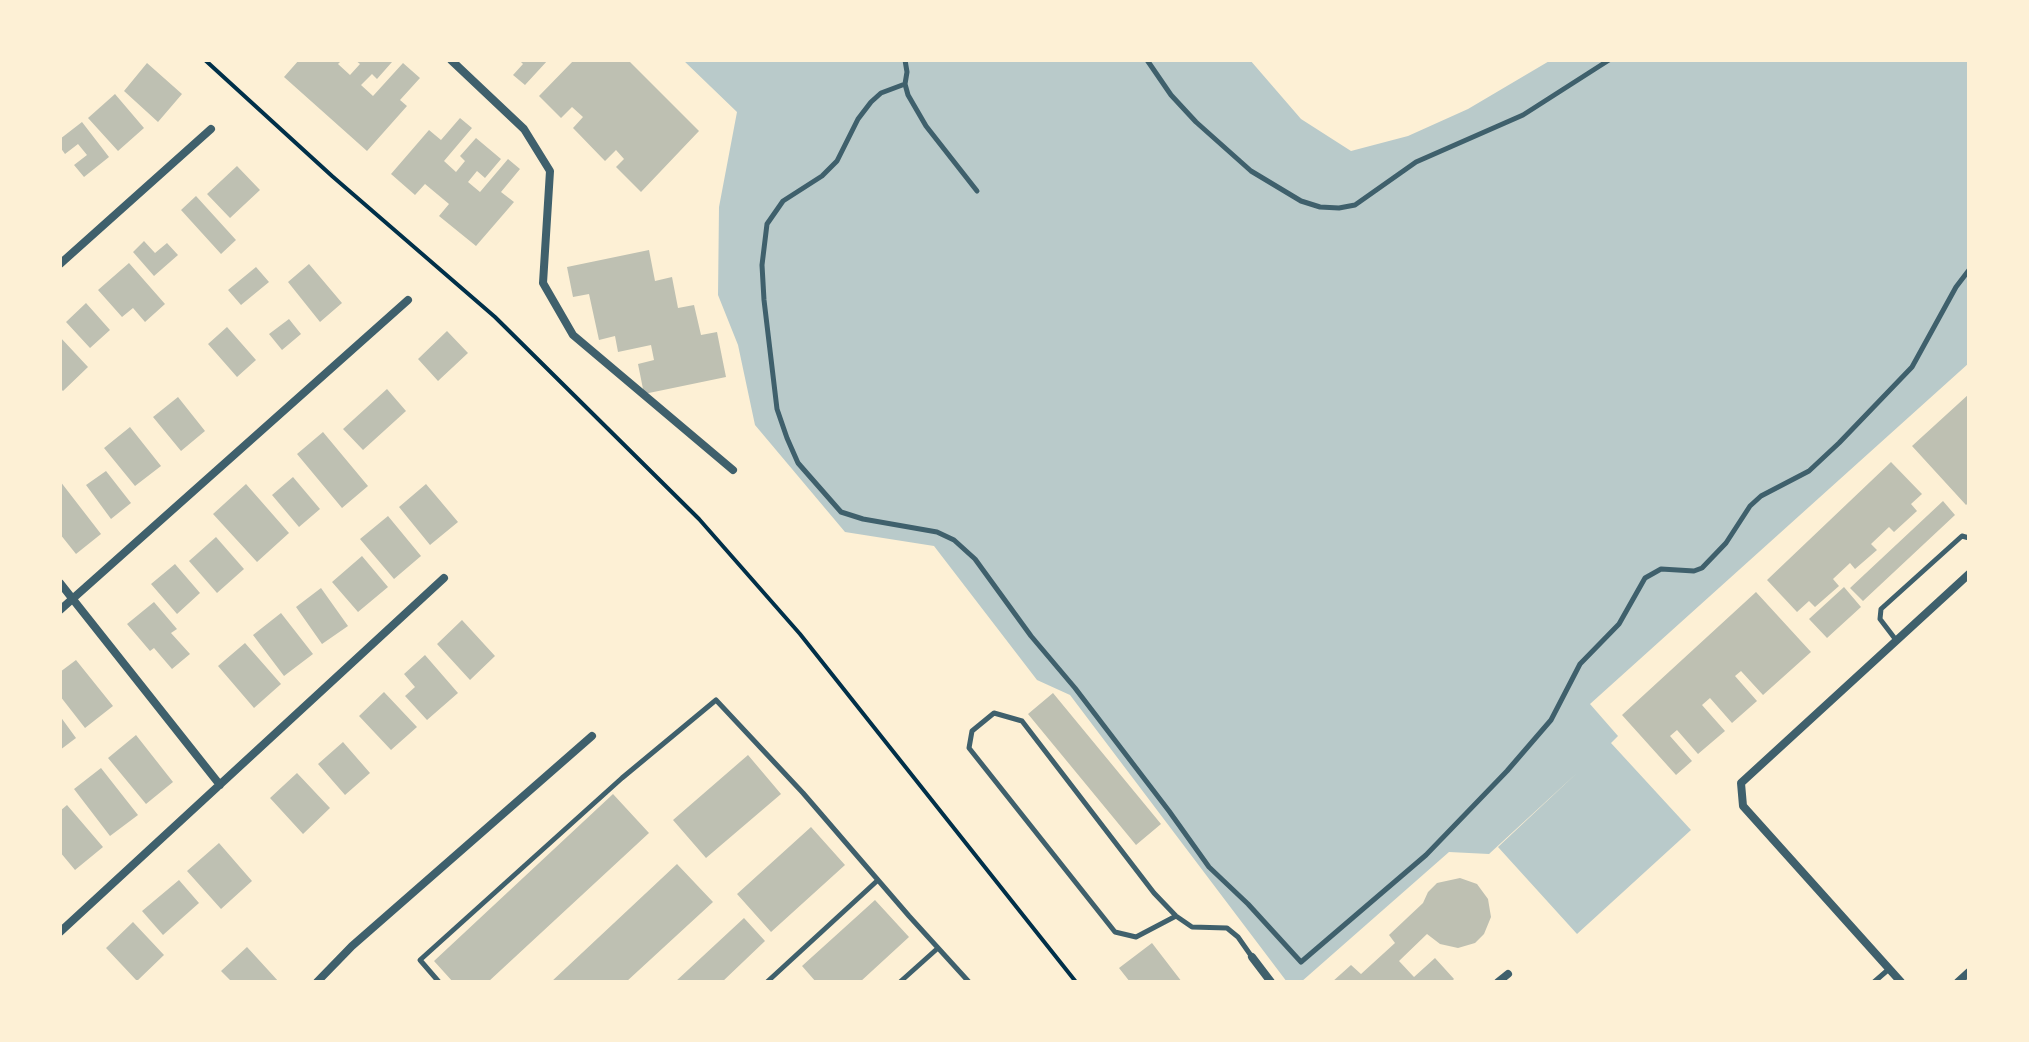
<!DOCTYPE html>
<html>
<head>
<meta charset="utf-8">
<style>
	body { margin:0 }
	#map { position:relative; width:2029px; height:1042px; overflow:hidden; background:#fdf0d5; font-family:"Archivo Narrow",sans-serif }
	canvas { display:block }
	.frame { position:absolute; inset:0; border:62px solid #fdf0d5; pointer-events:none }
</style>
</head>
<body>
<div id="map">
<canvas width="2029" height="1042"></canvas>
<div class="frame"></div>
</div>
<script>
const ctx = document.querySelector('canvas').getContext('2d');
ctx.lineJoin = 'round';
function paint(path, color) { ctx.fillStyle = color; ctx.fill(path, 'evenodd'); }
const shape = rows => new Path2D(rows.map(r => 'M' + r).join(''));
function stroke(path, color, width, dash) { ctx.strokeStyle = color; ctx.lineWidth = width; ctx.lineCap = dash ? 'butt' : 'round'; ctx.setLineDash(dash || []); ctx.stroke(path); }
paint(shape([
	[683,60,1250,60,1301,119,1351,151,1408,136,1468,109,1551,60,1969,60,1969,363,1590,704,1618,736,1611,743,1691,830,1577,934,1498,847,1578,772,1489,854,1449,852,1301,982,1287,982,1070,695,1037,680,934,546,845,532,755,425,738,345,718,295,719,207,737,112]
]), '#b9caca');
paint(shape([
	[299,60,342,60,338,64,350,75,360,64,355,60,389,60,392,62,377,79,372,74,361,85,373,96,403,63,420,78,400,100,407,106,367,151,284,77],
	[519,60,548,60,525,85,513,75,523,64],
	[574,60,628,60,699,131,641,192,616,167,624,159,616,150,605,161,573,128,583,117,572,107,561,118,539,96],
	[147,63,182,94,158,122,124,91],
	[115,94,144,128,118,151,88,118],
	[460,118,472,128,444,161,456,172,465,161,460,156,476,138,501,159,485,178,477,171,468,182,480,192,508,159,520,169,501,192,514,202,476,246,439,216,449,204,425,184,415,195,391,174,429,130,441,140],
	[82,122,109,157,84,177,74,165,87,155,78,144,65,154,60,147,60,139],
	[237,166,260,190,230,218,207,194],
	[196,196,236,240,221,254,181,210],
	[144,241,155,253,167,243,178,255,154,276,133,252],
	[649,250,655,281,672,277,678,308,694,305,701,335,717,332,726,377,644,394,638,364,654,360,651,345,618,352,615,336,599,340,589,294,573,297,567,267],
	[129,263,165,304,145,322,133,308,122,317,98,290],
	[309,264,342,303,320,322,288,282],
	[256,267,269,282,241,305,228,290],
	[86,303,110,330,90,348,66,322],
	[289,319,301,334,282,350,269,334],
	[227,327,256,360,237,377,208,344],
	[447,331,468,353,438,381,418,359],
	[60,337,88,367,63,391,60,388],
	[387,389,406,411,363,450,343,429],
	[1969,394,1969,502,1966,505,1912,446],
	[178,397,205,431,181,451,153,417],
	[130,427,161,466,135,486,104,448],
	[323,432,368,486,342,508,297,454],
	[1891,462,1922,494,1911,504,1917,511,1894,532,1889,527,1871,544,1877,550,1855,569,1850,563,1833,579,1839,586,1815,607,1809,601,1797,612,1767,580],
	[106,471,131,503,111,519,86,485],
	[293,477,320,509,299,527,272,495],
	[60,481,101,534,76,554,60,534],
	[246,484,289,533,257,562,213,514],
	[426,484,458,522,430,545,399,507],
	[1943,501,1955,515,1863,601,1850,588],
	[388,516,421,556,394,579,360,539],
	[216,537,244,569,217,593,189,561],
	[362,556,388,587,358,612,332,582],
	[175,564,200,593,177,614,151,584],
	[1844,587,1861,607,1827,638,1809,619],
	[321,588,348,626,322,644,296,607],
	[1756,592,1811,652,1763,695,1741,671,1735,676,1757,701,1732,723,1710,698,1702,705,1725,731,1698,754,1677,730,1670,736,1692,761,1676,775,1622,715],
	[154,602,177,629,171,633,190,654,172,669,154,648,150,651,127,624],
	[281,613,313,654,284,676,253,635],
	[462,620,495,656,470,680,437,644],
	[245,643,281,684,254,708,218,666],
	[425,655,458,693,427,720,405,696,415,687,404,674],
	[76,660,113,706,85,728,60,696,60,672],
	[384,692,417,727,391,750,359,716],
	[1053,693,1161,824,1136,845,1028,714],
	[60,716,76,738,60,750],
	[136,735,173,782,146,804,108,758],
	[343,742,370,773,345,795,318,764],
	[748,755,781,794,706,858,673,820],
	[101,768,138,815,110,836,74,789],
	[297,773,330,808,303,834,270,798],
	[613,794,649,833,488,982,453,982,434,961],
	[67,805,103,847,75,870,60,852,60,811],
	[811,827,845,865,771,932,737,894],
	[219,843,252,881,221,909,187,871],
	[677,864,713,902,626,982,551,982],
	[1460,878,1477,884,1488,899,1491,917,1484,934,1475,943,1458,948,1440,944,1427,934,1399,961,1414,977,1435,958,1454,979,1451,982,1332,982,1351,965,1361,974,1395,943,1389,935,1423,903,1428,892,1437,883],
	[179,880,199,903,163,935,142,911],
	[875,900,909,937,860,982,816,982,802,966],
	[744,918,765,941,722,982,675,982],
	[133,922,164,955,137,981,106,948],
	[1152,943,1182,982,1130,982,1119,968],
	[247,947,279,982,232,982,221,971]
]), '#bec0b2');
stroke(shape([
	[205,60,332,176,495,317,699,519,800,634,1076,982]
]), '#003049', 4);
stroke(shape([
	[905,60,907,72,905,84,881,93,871,102,858,119,837,161,822,176,783,201,767,224,762,265,764,300,777,409,787,438,798,463,841,512,863,519,937,532,954,540,975,559,1031,636,1075,688,1169,811,1209,867,1248,904,1301,962,1426,855,1507,771,1551,720,1580,664,1619,624,1645,578,1661,569,1694,571,1702,568,1726,543,1750,506,1761,496,1809,471,1839,443,1912,367,1956,287,1969,270],
	[1147,60,1171,95,1196,122,1251,171,1301,201,1320,207,1339,208,1355,205,1416,162,1523,115,1609,60],
	[905,84,908,95,926,126,977,191],
	[1896,640,1880,619,1881,609,1962,536,1969,538],
	[1176,916,1136,937,1115,932,969,748,972,731,994,713,1022,721,1154,893,1176,916,1192,927,1227,928,1238,937,1252,957],
	[439,982,420,960,622,778,716,700,803,793,909,916,969,982],
	[767,982,878,880],
	[900,982,938,948],
	[1874,982,1889,969]
]), '#3f606c', 5);
stroke(shape([
	[451,60,524,129,550,171,543,283,573,335,733,470],
	[60,264,211,129],
	[60,583,220,785],
	[60,610,408,300],
	[60,932,444,578],
	[1252,957,1271,982],
	[317,982,352,946,592,736],
	[1498,982,1508,974],
	[1901,982,1743,806,1741,783,1969,574],
	[1958,982,1969,972]
]), '#3f606c', 8);
</script>
</body>
</html>
